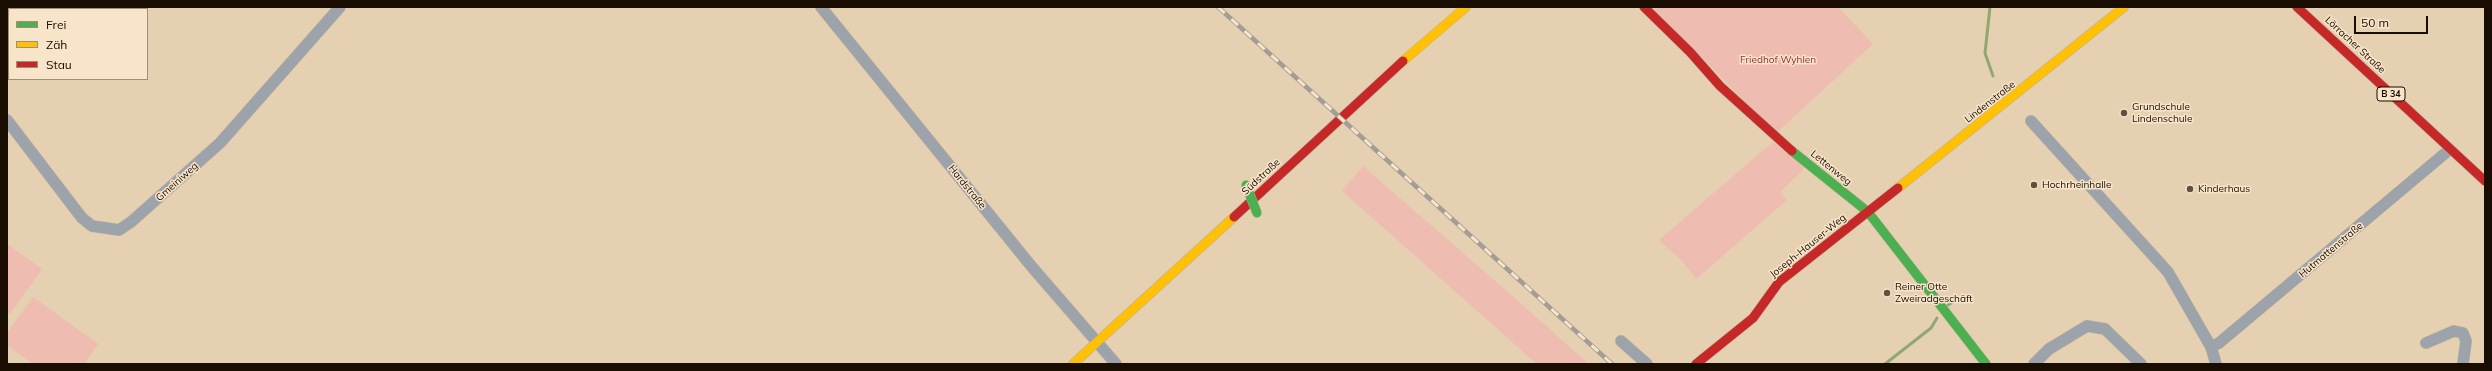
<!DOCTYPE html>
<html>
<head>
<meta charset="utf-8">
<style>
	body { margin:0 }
	#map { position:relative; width:2492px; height:371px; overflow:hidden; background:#e5d0b1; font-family:Mulish,sans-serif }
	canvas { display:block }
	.frame { position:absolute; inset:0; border:8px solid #190c00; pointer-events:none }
	.legend { position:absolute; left:8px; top:8px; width:140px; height:72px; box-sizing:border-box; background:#f8e4c8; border:1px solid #9f8e78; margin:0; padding:5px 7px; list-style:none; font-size:12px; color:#190c00 }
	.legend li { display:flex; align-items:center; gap:8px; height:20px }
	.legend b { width:20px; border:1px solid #9f8e78 }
	.scale { position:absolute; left:2354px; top:16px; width:74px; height:18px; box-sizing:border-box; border:2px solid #190c00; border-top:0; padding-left:5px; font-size:12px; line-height:14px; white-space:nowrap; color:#190c00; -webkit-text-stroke:3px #f8e4c8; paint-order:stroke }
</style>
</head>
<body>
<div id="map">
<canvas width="2492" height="371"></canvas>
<div class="frame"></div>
<ul class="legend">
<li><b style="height:5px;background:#4caf50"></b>Frei</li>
<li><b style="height:5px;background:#ffc107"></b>Zäh</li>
<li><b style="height:5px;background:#c62828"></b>Stau</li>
</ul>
<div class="scale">50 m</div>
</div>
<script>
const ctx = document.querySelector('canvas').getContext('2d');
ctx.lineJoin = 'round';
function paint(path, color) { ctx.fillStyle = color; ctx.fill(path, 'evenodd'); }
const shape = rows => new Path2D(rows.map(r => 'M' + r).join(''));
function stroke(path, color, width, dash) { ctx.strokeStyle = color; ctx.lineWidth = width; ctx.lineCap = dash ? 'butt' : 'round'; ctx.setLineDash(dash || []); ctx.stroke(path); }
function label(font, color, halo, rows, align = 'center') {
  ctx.font = font + ' Mulish,sans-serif'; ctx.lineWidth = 3; ctx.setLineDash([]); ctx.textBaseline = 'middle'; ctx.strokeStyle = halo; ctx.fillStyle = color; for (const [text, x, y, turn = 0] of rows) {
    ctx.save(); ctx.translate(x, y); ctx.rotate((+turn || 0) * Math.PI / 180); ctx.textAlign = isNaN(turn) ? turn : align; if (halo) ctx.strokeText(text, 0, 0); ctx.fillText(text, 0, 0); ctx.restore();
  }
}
paint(shape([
	[1652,7,1838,7,1873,44,1776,133],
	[1773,142,1805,168,1780,192,1787,200,1696,279,1683,262,1659,240],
	[1363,166,1517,300,1589,364,1537,364,1342,191],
	[7,244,42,269,10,314,7,312],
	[33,297,98,344,84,364,33,364,7,345,7,333]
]), '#eebcb0');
stroke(shape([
	[1990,7,1985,53,1993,76],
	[1948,305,1956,300],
	[1885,364,1931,328,1937,318]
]), '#90a871', 3);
const street = shape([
	[821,7,1032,267,1116,364],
	[7,120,82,218,92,226,119,230,131,222,220,143,340,7],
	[2031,121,2168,272,2211,347,2216,364],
	[1621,341,1647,364],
	[2426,343,2454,331,2463,333,2466,341,2463,364],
	[2211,347,2219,343,2449,150],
	[2034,364,2049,349,2087,326,2105,329,2141,364]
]);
const fast = shape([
	[1792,151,1868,212,1986,364]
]);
const slow = shape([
	[1403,61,1466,7],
	[1898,188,2124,7],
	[1073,364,1234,217]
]);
const jam = shape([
	[1644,7,1690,52,1720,86,1792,151],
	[2297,7,2485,181],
	[1234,217,1403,61],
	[1696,364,1753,318,1779,282,1898,188]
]);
stroke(street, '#c0b099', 12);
stroke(fast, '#c0b099', 10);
stroke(slow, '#c0b099', 10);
stroke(jam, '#c0b099', 10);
stroke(street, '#9ca3ab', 11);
stroke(fast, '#4caf50', 9);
stroke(slow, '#ffc107', 9);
stroke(jam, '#c62828', 9);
const rail = shape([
	[1218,7,1612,364]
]);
stroke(rail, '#a49d95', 4.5);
stroke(rail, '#f8e4c8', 3, [9]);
const fastBridge = shape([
	[1246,185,1257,213]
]);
stroke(fastBridge, '#c0b099', 10, []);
stroke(fastBridge, '#4caf50', 9);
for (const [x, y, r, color] of [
	[2124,113,4,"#60513e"],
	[2034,185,4,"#60513e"],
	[2190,189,4,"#60513e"],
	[1887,293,4,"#60513e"]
]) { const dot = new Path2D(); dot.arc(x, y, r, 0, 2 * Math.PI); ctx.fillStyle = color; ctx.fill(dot); stroke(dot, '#f8e4c8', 1.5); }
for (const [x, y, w] of [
	[2391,94,28]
]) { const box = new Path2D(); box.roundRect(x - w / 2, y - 7, w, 14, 3); ctx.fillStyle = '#f8e4c8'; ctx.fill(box); stroke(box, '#190c00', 1); }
label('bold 9px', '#190c00', null, [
	["B 34",2391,94]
]);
label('10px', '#190c00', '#f8e4c8', [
	["Lörracher Straße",2355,45,43],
	["Lindenstraße",1990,102,-38],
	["Lettenweg",1831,168,39],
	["Südstraße",1261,177,-43],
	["Gmeiniweg",177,182,-42],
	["Hardstraße",967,187,51],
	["Joseph-Hauser-Weg",1808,246,-39],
	["Hutmattenstraße",2331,250,-40]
]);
label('10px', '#902c3b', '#f8e4c8', [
	["Friedhof Wyhlen",1778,60]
]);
label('10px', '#190c00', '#f8e4c8', [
	["Grundschule",2132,107],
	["Lindenschule",2132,119],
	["Hochrheinhalle",2042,185],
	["Kinderhaus",2198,189],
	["Reiner Otte",1895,287],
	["Zweiradgeschäft",1895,299]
], 'left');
</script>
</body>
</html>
